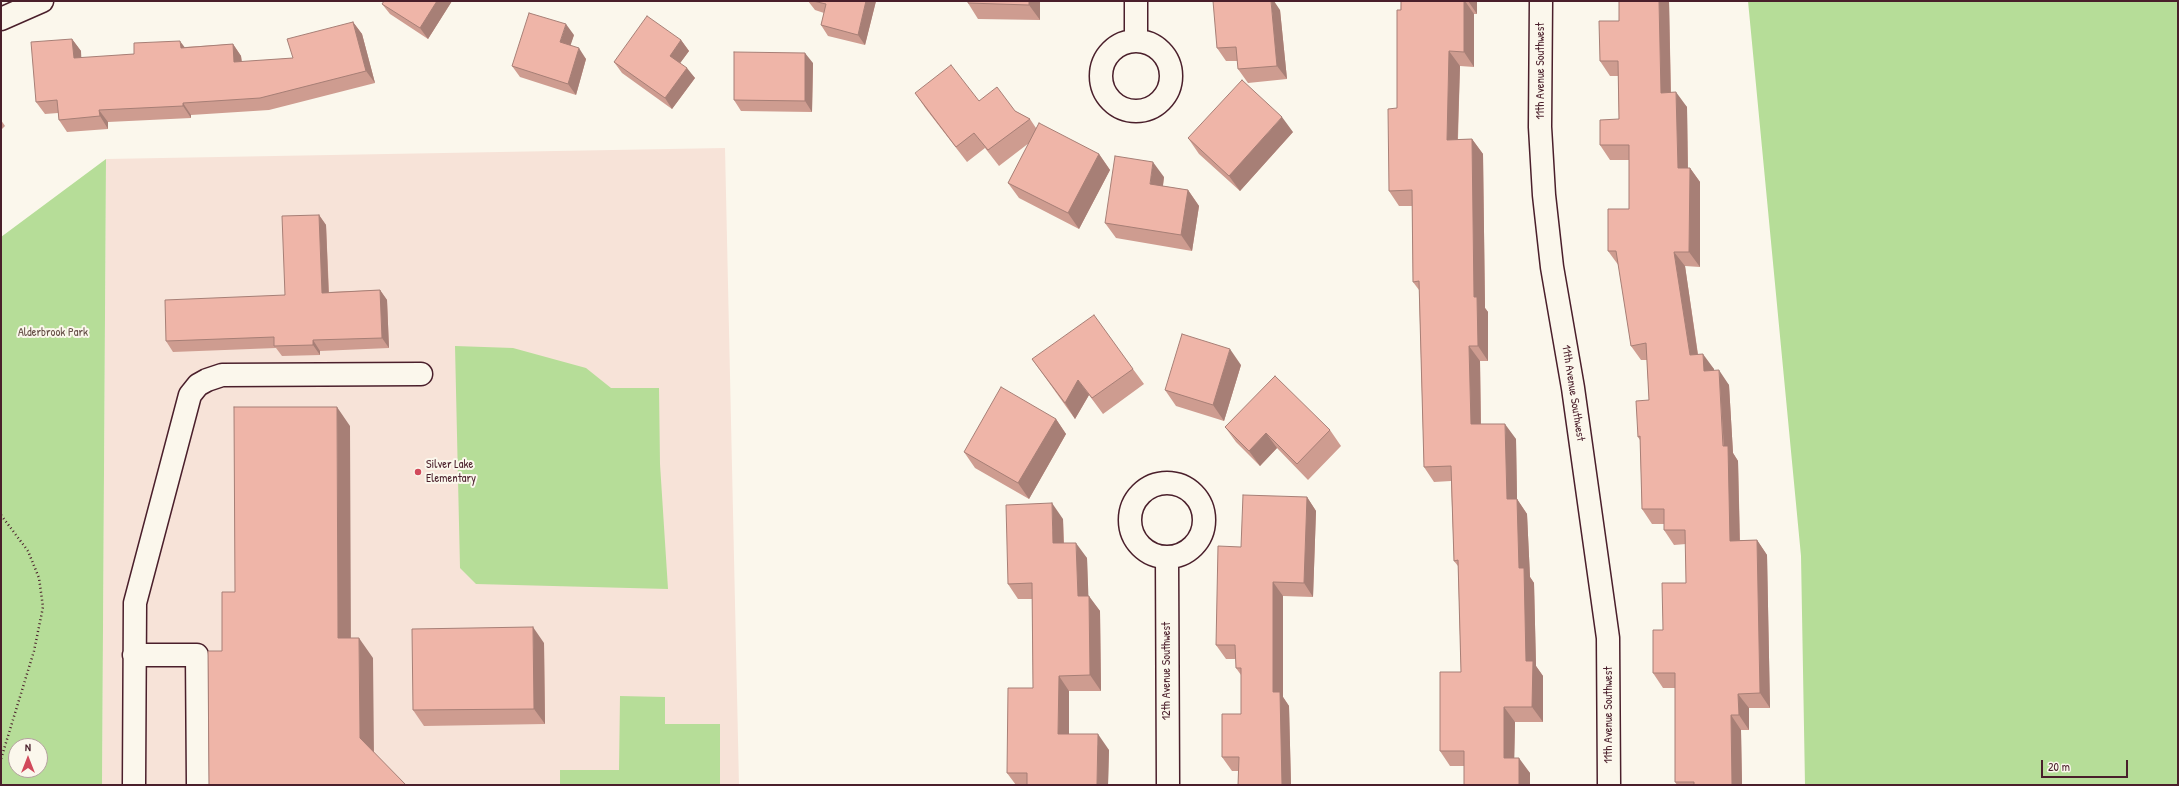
<!DOCTYPE html>
<html>
<head>
<meta charset="utf-8">
<style>
	body { margin:0 }
	#map { position:relative; width:2179px; height:786px; overflow:hidden; background:#fbf7ec; font-family:"Patrick Hand",sans-serif }
	canvas { display:block }
	.frame { position:absolute; inset:0; border:2px solid #4a1f2b; pointer-events:none }
	.north { position:absolute; left:8px; top:738px; width:40px; height:40px; box-sizing:border-box; background:#fbf7ec; border:1px solid #b4a19f; border-radius:50%; rotate:0deg; font-size:11px; font-weight:700; line-height:16px; text-align:center; color:#4a1f2b }
	.north::after { content:''; display:block; margin:auto; width:14px; height:18px; background:#d1495b; clip-path:polygon(50% 0,100% 100%,50% 72%,0 100%) }
	.scale { position:absolute; left:2041px; top:760px; width:87px; height:18px; box-sizing:border-box; border:2px solid #4a1f2b; border-top:0; padding-left:5px; font-size:12px; line-height:14px; white-space:nowrap; color:#4a1f2b; -webkit-text-stroke:3px #fbf7ec; paint-order:stroke }
</style>
</head>
<body>
<div id="map">
<canvas width="2179" height="786"></canvas>
<div class="frame"></div>
<div class="north">N</div>
<div class="scale">20 m</div>
</div>
<script>
const ctx = document.querySelector('canvas').getContext('2d');
ctx.lineJoin = 'round';
function paint(path, color) { ctx.fillStyle = color; ctx.fill(path, 'evenodd'); }
const shape = rows => new Path2D(rows.map(r => 'M' + r).join(''));
function stroke(path, color, width, dash) { ctx.strokeStyle = color; ctx.lineWidth = width; ctx.lineCap = dash ? 'butt' : 'round'; ctx.setLineDash(dash || []); ctx.stroke(path); }
function label(font, color, halo, rows, align = 'center') {
  ctx.font = font + ' "Patrick Hand",sans-serif'; ctx.lineWidth = 4; ctx.setLineDash([]); ctx.textBaseline = 'middle'; ctx.strokeStyle = halo; ctx.fillStyle = color; for (const [text, x, y, turn = 0] of rows) {
    ctx.save(); ctx.translate(x, y); ctx.rotate((+turn || 0) * Math.PI / 180); ctx.textAlign = isNaN(turn) ? turn : align; if (halo) ctx.strokeText(text, 0, 0); ctx.fillText(text, 0, 0); ctx.restore();
  }
}
paint(shape([
	[725,148,739,785,102,785,106,159]
]), '#f7e3d8');
paint(shape([
	[1748,1,2178,1,2178,785,1805,785,1801,556],
	[106,159,102,785,1,785,1,237],
	[16,746,40,746,40,770,16,770],
	[455,346,513,348,586,368,611,388,659,388,660,464,668,589,476,584,460,568],
	[620,696,665,697,665,724,720,724,720,785,560,785,560,770,619,770]
]), '#b6dd98');
const minor = shape([
	[1541,1,1540,127,1544,195,1552,267,1573,388,1608,638,1609,785],
	[1,19,42,1],
	'1101 76a35 35 0 1 1 70 0a35 35 0 1 1-70 0Z',
	[1136,41,1136,1],
	'1130 520a37 37 0 1 1 74 0a37 37 0 1 1-74 0Z',
	[1167,557,1168,785],
	[134,655,197,655,198,785],
	[134,785,135,603,190,395,198,385,207,380,222,375,421,374]
]);
stroke(minor, '#4a1f2b', 25);
stroke(shape([
	[1,515,28,551,39,578,43,607,34,651,1,759]
]), '#4a1f2b', 2.5, [1, 3]);
stroke(minor, '#fbf7ec', 22);
paint(shape([
	[452,1,428,39,390,14,382,4],
	[808,1,876,1,865,45,828,36,821,25,824,13,815,10],
	[968,1,1040,1,1040,20,978,19,968,3],
	[1401,1,1477,1,1477,14,1474,14,1474,67,1460,66,1458,139,1472,139,1483,154,1485,308,1488,312,1488,361,1480,361,1481,424,1516,439,1517,499,1527,514,1530,577,1534,583,1536,666,1543,676,1543,722,1515,722,1514,758,1530,773,1530,785,1464,785,1464,766,1450,766,1440,751,1461,672,1458,566,1454,561,1451,481,1434,482,1424,467,1419,290,1413,282,1412,206,1399,206,1389,191,1397,108],
	[1619,1,1669,1,1671,93,1687,107,1688,168,1690,168,1700,182,1700,267,1685,266,1698,354,1714,369,1714,371,1729,385,1733,453,1738,461,1740,540,1757,540,1767,555,1770,708,1749,708,1749,730,1741,730,1742,785,1677,785,1675,782,1675,688,1663,688,1653,673,1663,630,1686,583,1686,544,1674,545,1664,530,1664,524,1652,524,1642,509,1640,440,1638,437,1649,400,1647,360,1641,360,1631,346,1619,266,1608,251,1629,209,1629,160,1610,160,1600,145,1619,119,1618,76,1610,76,1600,61,1619,21],
	[1280,10,1287,79,1248,83,1238,69,1238,61,1226,61,1217,48],
	[353,22,362,34,375,83,269,110,191,115,191,118,108,122,108,129,67,132,59,120,58,113,45,114,36,102,72,39,81,51,81,58,134,54,185,47,233,44,241,56,242,62,293,58],
	[574,35,570,45,586,59,576,95,520,77,512,66],
	[681,40,689,51,680,63,695,78,672,109,622,73,614,62],
	[813,63,812,112,741,111,734,100],
	[915,93,979,101,1015,111,1030,119,1036,128,1099,154,1110,170,1079,229,1019,198,1008,183,1029,143,999,166,985,148,967,162,926,109],
	[1,120,5,126,1,130],
	[1293,132,1240,191,1199,154,1188,138],
	[1164,177,1163,186,1188,190,1199,206,1192,251,1116,238,1105,223],
	[319,215,326,225,329,292,380,290,387,300,389,348,320,351,320,355,282,356,276,348,173,352,166,341,285,295],
	[1032,359,1133,369,1144,384,1103,414,1089,395,1075,419],
	[1241,365,1224,421,1176,406,1165,390],
	[1056,419,1066,434,1029,499,975,468,964,452],
	[1225,427,1330,430,1341,446,1308,480,1277,448,1260,466,1236,442],
	[1307,497,1316,511,1313,597,1283,596,1283,697,1289,706,1291,785,1238,785,1238,771,1232,771,1222,757,1241,714,1241,675,1236,668,1236,659,1226,659,1216,645,1241,547],
	[1063,519,1064,543,1087,558,1088,596,1100,611,1101,691,1069,691,1069,734,1109,750,1108,785,1016,785,1007,773,1033,688,1032,599,1018,599,1008,584],
	[544,643,545,724,424,726,413,710]
]), '#ce9c90');
paint(shape([
	[437,1,452,1,428,39,420,28],
	[866,1,876,1,865,45,858,35],
	[1029,1,1040,1,1040,20,1029,5],
	[1271,1,1274,1,1280,10,1287,79,1277,66],
	[1464,1,1465,1,1474,14,1474,67,1464,52],
	[1468,1,1477,1,1477,14],
	[1659,1,1669,1,1671,107,1661,93],
	[353,22,362,34,375,83,366,71],
	[566,24,574,35,568,53,560,42],
	[72,39,81,51,82,71,74,58],
	[681,40,689,51,678,66,670,56],
	[180,41,189,53,181,48],
	[233,44,241,56,243,75,234,62],
	[579,48,586,59,576,95,568,84],
	[1449,51,1460,66,1457,155,1447,140],
	[805,53,813,63,812,112,805,101],
	[687,68,695,78,672,109,665,98],
	[1676,92,1687,107,1688,182,1678,168],
	[183,103,191,115,191,118,183,106],
	[99,110,108,122,108,129,100,116],
	[1282,117,1293,132,1240,191,1229,176],
	[1472,139,1483,154,1485,308,1488,312,1488,361,1478,346,1474,297],
	[1099,154,1110,170,1079,229,1068,213],
	[1153,162,1164,177,1161,199,1150,184],
	[1690,168,1700,182,1700,267,1689,252],
	[1188,190,1199,206,1192,251,1181,235],
	[319,215,326,225,329,303,322,293],
	[1674,252,1685,266,1700,370,1690,355],
	[380,290,387,300,389,348,382,338],
	[313,340,320,351,320,355,313,345],
	[1469,346,1480,361,1481,440,1471,424],
	[1230,349,1241,365,1224,421,1213,405],
	[1703,354,1714,369,1715,386,1704,371],
	[1719,370,1729,385,1733,453,1738,461,1740,555,1730,541],
	[1078,380,1089,395,1075,419,1065,403],
	[337,407,350,426,351,658,338,638],
	[1056,419,1066,434,1029,499,1018,483],
	[1505,424,1516,439,1517,499,1527,514,1530,577,1534,583,1536,666,1543,676,1543,722,1532,707,1526,661,1519,568,1507,499],
	[1266,433,1277,448,1260,466,1249,451],
	[1307,497,1316,511,1313,597,1304,583],
	[1052,503,1063,519,1064,559,1053,543],
	[1757,540,1767,555,1770,708,1760,693],
	[1076,543,1087,558,1089,611,1078,596],
	[1273,582,1283,596,1283,697,1289,706,1291,785,1282,785,1273,692],
	[1089,596,1100,611,1101,691,1090,675],
	[533,627,544,643,545,724,534,709],
	[359,638,373,658,374,757,360,738],
	[1059,676,1069,691,1069,749,1058,734],
	[1738,694,1749,708,1749,730,1739,715],
	[1504,707,1515,722,1514,773,1504,758],
	[1731,715,1741,730,1742,785,1732,785],
	[1098,734,1109,750,1108,785,1098,785,1097,784],
	[1519,758,1530,773,1530,785,1519,785]
]), '#a77f76');
const building = shape([
	[384,1,437,1,420,28,382,4,384,1],
	[813,1,866,1,858,35,821,25,826,4,813,1],
	[968,1,1029,1,1029,5,968,3,968,1],
	[1213,1,1271,1,1277,66,1238,69,1236,47,1217,48,1213,1],
	[1401,1,1464,1,1464,52,1449,51,1447,140,1472,139,1474,297,1477,297,1478,346,1469,346,1471,424,1505,424,1507,499,1517,499,1519,568,1524,568,1526,661,1533,661,1532,707,1504,707,1504,758,1519,758,1519,785,1464,785,1464,751,1440,751,1440,672,1461,672,1458,560,1454,561,1451,466,1424,467,1419,281,1413,282,1412,190,1389,191,1388,109,1397,108,1397,10,1401,10,1401,1],
	[1619,1,1659,1,1661,93,1676,92,1678,168,1690,168,1689,252,1674,252,1690,355,1703,354,1704,371,1719,370,1723,446,1728,446,1730,541,1757,540,1760,693,1738,694,1739,715,1731,715,1732,785,1694,785,1694,782,1675,782,1675,673,1653,673,1653,630,1663,630,1662,583,1686,583,1685,530,1664,530,1664,509,1642,509,1640,436,1638,437,1636,401,1649,400,1646,343,1631,346,1616,251,1608,251,1608,209,1629,209,1629,145,1600,145,1600,120,1619,119,1618,61,1600,61,1599,21,1619,21,1619,1],
	[529,13,566,24,560,42,579,48,568,84,512,66,529,13],
	[647,16,681,40,670,56,687,68,665,98,614,62,647,16],
	[353,22,366,71,260,98,183,103,183,106,99,110,100,116,59,120,57,100,36,102,31,42,72,39,74,58,134,54,134,43,180,41,181,48,233,44,234,62,293,58,287,39,353,22],
	[734,52,805,53,805,101,734,100,734,52],
	[951,65,979,101,997,87,1015,111,1030,119,988,150,974,133,956,147,915,93,951,65],
	[1242,80,1282,117,1229,176,1188,138,1242,80],
	[1039,123,1099,154,1068,213,1008,183,1039,123],
	[1115,156,1153,162,1150,184,1188,190,1181,235,1105,223,1115,156],
	[319,215,322,293,380,290,382,338,313,340,313,345,274,346,274,337,166,341,165,300,285,295,282,216,319,215],
	[1094,315,1133,369,1092,398,1078,380,1065,403,1032,359,1094,315],
	[1182,334,1230,349,1213,405,1165,390,1182,334],
	[1275,376,1330,430,1297,464,1266,433,1249,451,1225,427,1275,376],
	[1001,387,1056,419,1018,483,964,452,1001,387],
	[234,407,337,407,338,638,359,638,360,738,406,785,209,785,208,651,222,651,222,592,235,592,234,407],
	[1243,495,1307,497,1304,583,1273,582,1273,692,1280,692,1282,785,1238,785,1239,757,1222,757,1222,714,1241,714,1241,668,1236,668,1235,645,1216,645,1218,546,1241,547,1243,495],
	[1052,503,1053,543,1076,543,1078,596,1089,596,1090,675,1059,676,1058,734,1098,734,1097,784,1102,784,1102,785,1027,785,1027,773,1007,773,1008,688,1033,688,1032,583,1008,584,1006,505,1052,503],
	[533,627,534,709,413,710,412,629,533,627]
]);
paint(building, '#efb5a8');
stroke(building, '#a77f76', 1);
for (const [x, y, r, color] of [
	[418,472,4,"#d1495b"]
]) { const dot = new Path2D(); dot.arc(x, y, r, 0, 2 * Math.PI); ctx.fillStyle = color; ctx.fill(dot); stroke(dot, '#fbf7ec', 1.5); }
label('12px', '#4a1f2b', '#fbf7ec', [
	["11th Avenue Southwest",1541,71,-90],
	["11th Avenue Southwest",1573,393,81],
	["12th Avenue Southwest",1167,671,-90],
	["11th Avenue Southwest",1609,715,-90]
]);
label('12px', '#654e46', '#fbf7ec', [
	["Alderbrook Park",53,333]
]);
label('12px', '#4a1f2b', '#fbf7ec', [
	["Silver Lake",426,465],
	["Elementary",426,479]
], 'left');
</script>
</body>
</html>
